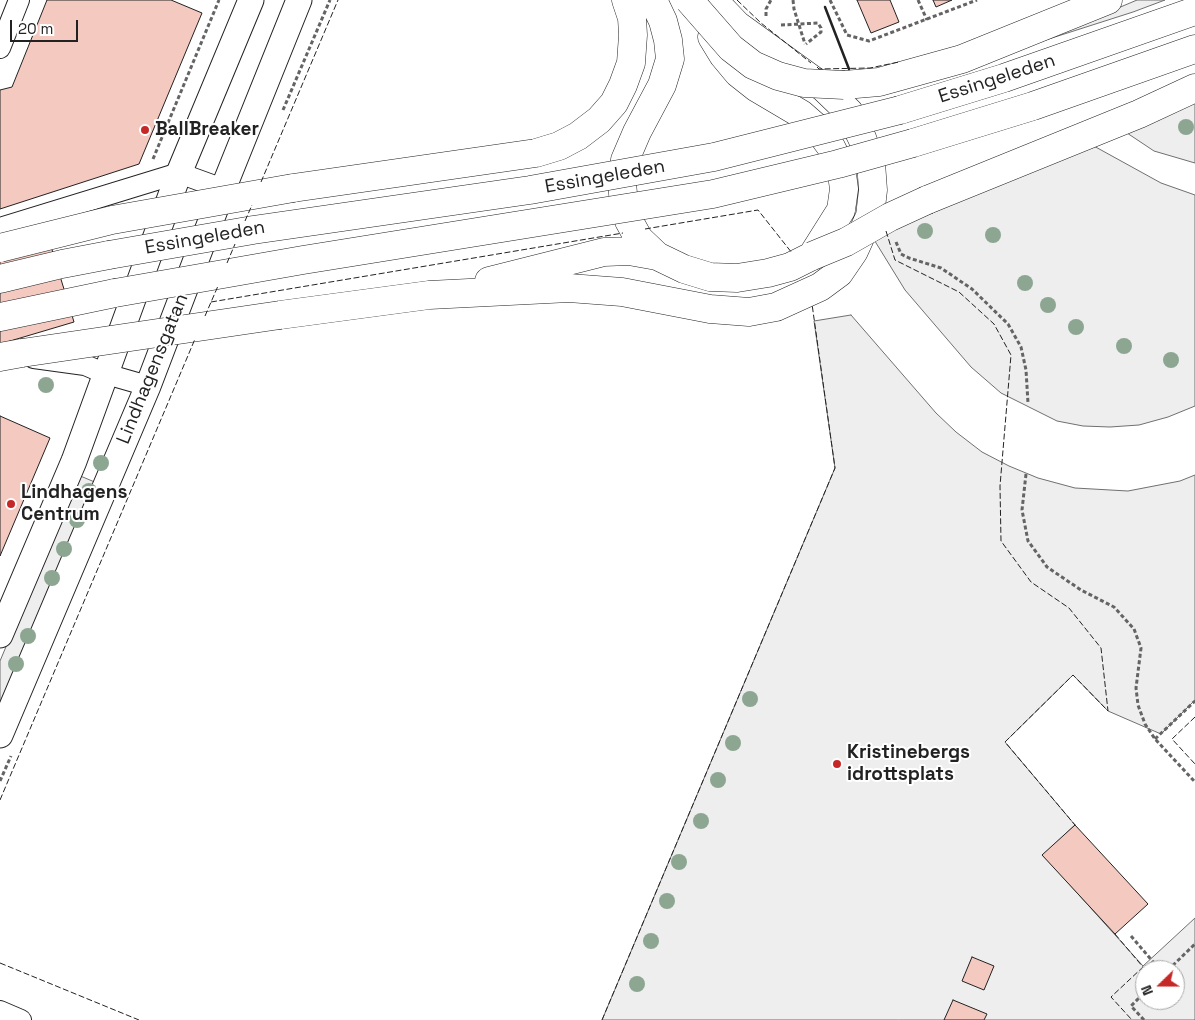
<!DOCTYPE html>
<html>
<head>
<meta charset="utf-8">
<style>
	body { margin:0 }
	#map { position:relative; width:1195px; height:1020px; overflow:hidden; background:#fff; font-family:"Space Grotesk",sans-serif }
	canvas { display:block }
	.north { position:absolute; left:1135px; top:960px; width:50px; height:50px; box-sizing:border-box; background:#fff; border:1px solid #a7a7a7; border-radius:50%; rotate:248deg; font-size:14px; font-weight:700; line-height:20px; text-align:center; color:#222 }
	.north::after { content:''; display:block; margin:auto; width:18px; height:22px; background:#c62828; clip-path:polygon(50% 0,100% 100%,50% 72%,0 100%) }
	.scale { position:absolute; left:10px; top:20px; width:68px; height:22px; box-sizing:border-box; border:2px solid #222; border-top:0; padding-left:6px; font-size:15px; line-height:18px; white-space:nowrap; color:#222; -webkit-text-stroke:4px #fff; paint-order:stroke }
</style>
</head>
<body>
<div id="map">
<canvas width="1195" height="1020"></canvas>
<div class="north">N</div>
<div class="scale">20 m</div>
</div>
<script>
const ctx = document.querySelector('canvas').getContext('2d');
ctx.lineJoin = 'round';
function paint(path, color) { ctx.fillStyle = color; ctx.fill(path, 'evenodd'); }
const shape = rows => new Path2D(rows.map(r => 'M' + r).join(''));
function stroke(path, color, width, dash) { ctx.strokeStyle = color; ctx.lineWidth = width; ctx.lineCap = dash ? 'butt' : 'round'; ctx.setLineDash(dash || []); ctx.stroke(path); }
function label(font, color, halo, rows, align = 'center') {
  ctx.font = font + ' "Space Grotesk",sans-serif'; ctx.lineWidth = 4; ctx.setLineDash([]); ctx.textBaseline = 'middle'; ctx.strokeStyle = halo; ctx.fillStyle = color; for (const [text, x, y, turn = 0] of rows) {
    ctx.save(); ctx.translate(x, y); ctx.rotate((+turn || 0) * Math.PI / 180); ctx.textAlign = isNaN(turn) ? turn : align; if (halo) ctx.strokeText(text, 0, 0); ctx.fillText(text, 0, 0); ctx.restore();
  }
}
const green = shape([
	[1137,0,1165,0,1133,12,1033,44,1137,0],
	[1195,100,1195,163,1154,151,1124,131,1195,100],
	[1092,145,1161,183,1195,195,1195,406,1168,417,1139,425,1110,427,1083,426,1057,421,1001,393,971,367,905,290,873,238,1092,145],
	[851,315,936,413,956,432,982,452,1009,466,1038,478,1075,488,1128,491,1180,481,1195,475,1195,700,1161,734,1108,711,1073,675,1005,742,1075,825,1043,855,1143,966,1195,918,1195,1020,602,1020,835,468,814,321,851,315],
	[1145,970,1175,970,1175,1000,1145,1000,1145,970],
	[78,475,97,483,0,712,0,661,78,475]
]);
paint(green, '#eee');
stroke(green, '#6f6f6f', 1);
const building = shape([
	[47,0,171,0,202,13,139,164,0,209,0,90,12,87,47,0],
	[857,0,890,0,899,22,871,33,857,0],
	[933,0,952,0,936,7,933,0],
	[46,230,74,322,0,344,0,245,46,230],
	[0,416,50,438,0,556,0,416],
	[1075,825,1148,904,1115,934,1042,855,1075,825],
	[972,957,994,966,984,990,962,981,972,957],
	[953,1000,987,1014,984,1020,944,1020,953,1000]
]);
paint(building, '#f3c9c0');
stroke(building, '#222', 1);
const minor = shape([
	[0,48,19,0],
	[0,228,179,173,223,189],
	[34,358,85,365,106,374,148,386],
	[0,1011,21,1020]
]);
const tertiary = shape([
	[0,635,74,461,179,173,251,0],
	[0,735,148,386,223,189,299,0]
]);
const motorway = shape([
	[653,0,663,21,668,40,670,59,662,85,637,132,625,160,622,183,624,204,629,221,639,239,657,256,684,269,710,277,737,278,768,273,790,267,812,256,841,210,844,189,841,167,831,147,817,128,801,114,757,88,738,73,723,55,712,37],
	[844,85,879,82,962,59,1108,0],
	[900,110,1004,78,1195,11],
	[913,143,1033,106,1195,49],
	[293,188,536,153,559,146,578,136,599,120,614,103,623,85,631,63,633,35,632,18,626,0],
	[927,200,1139,114,1195,88],
	[0,279,62,264,109,255],
	[489,281,604,252,629,251,657,256],
	[280,315,429,295,569,288,622,292,710,309,749,312,776,307,820,287,839,273,854,251,870,216,873,190,871,163,862,138,849,112,824,88,737,25,713,0],
	[0,317,115,293],
	[0,357,22,353]
]);
stroke(minor, '#222', 22);
stroke(tertiary, '#222', 27);
stroke(motorway, '#222', 29);
stroke(shape([
	[793,0,794,9,805,44],
	[830,0,847,35,869,41,977,0],
	[918,0,927,20],
	[766,16,766,9,771,0],
	[781,25,818,23,821,28,821,32,806,44],
	[283,110,330,0],
	[153,159,219,0],
	[896,242,901,254,909,258,941,268,972,289,1008,324,1021,347,1026,370,1028,403],
	[1026,474,1022,510,1028,541,1047,567,1081,590,1114,607,1134,629,1141,648,1136,688,1138,705,1145,724,1155,739,1195,782],
	[1155,739,1195,701],
	[0,781,11,756],
	[1131,936,1160,970],
	[1168,970,1195,944],
	[1144,1020,1131,1006,1145,992]
]), '#646464', 3, [4, 2.5]);
stroke(minor, '#fff', 20);
stroke(tertiary, '#fff', 25);
stroke(motorway, '#fff', 28);
const motorwayBridge = shape([
	[689,0,731,48,753,65,778,76,804,83,844,85],
	[0,248,112,220,293,188],
	[109,255,253,230,530,190,714,157,900,110],
	[812,256,846,242,890,217,927,200],
	[115,293,303,260,713,194,838,164,913,143],
	[22,353,280,315]
]);
stroke(motorwayBridge, '#222', 29, []);
stroke(motorwayBridge, '#fff', 28);
stroke(shape([
	[737,0,761,23,811,63],
	[817,67,819,69,870,68,899,62],
	[261,182,338,0],
	[245,221,252,205],
	[645,229,758,210,792,253],
	[886,231,895,260,959,292,994,324,1011,355,1000,486,1001,541,1031,582,1069,608,1101,648,1108,711,1073,675,1005,742,1075,825],
	[227,263,235,244],
	[211,302,623,233],
	[205,316,218,286],
	[1195,717,1172,739,1195,764],
	[0,800,195,339],
	[1115,934,1143,967,1111,997,1132,1020],
	[0,963,139,1020],
	[602,1020,835,468,812,304]
]), '#222', 1, [6, 2.5]);
stroke(shape([
	[825,7,849,69]
]), '#222', 2.5);
ctx.fillStyle = '#8da692';
for (const [x, y] of [
	[1186,127],
	[925,231],
	[993,235],
	[1025,283],
	[1048,305],
	[1076,327],
	[1124,346],
	[1171,360],
	[46,385],
	[101,463],
	[89,491],
	[77,520],
	[64,549],
	[52,578],
	[28,636],
	[16,664],
	[750,699],
	[733,743],
	[718,780],
	[701,821],
	[679,862],
	[667,901],
	[651,941],
	[637,984]
]) { ctx.beginPath(); ctx.arc(x, y, 8, 0, 2 * Math.PI); ctx.fill(); }
for (const [x, y, r, color] of [
	[145,130,5,"#c62828"],
	[11,504,5,"#c62828"],
	[837,764,5,"#c62828"]
]) { const dot = new Path2D(); dot.arc(x, y, r, 0, 2 * Math.PI); ctx.fillStyle = color; ctx.fill(dot); stroke(dot, '#fff', 2); }
label('19px', '#222', '#fff', [
	["Essingeleden",997,79,-18],
	["Essingeleden",605,177,-10],
	["Essingeleden",205,238,-10],
	["Lindhagensgatan",153,369,-68]
]);
label('bold 19px', '#222', '#fff', [
	["BallBreaker",155,130],
	["Lindhagens",21,493],
	["Centrum",21,515],
	["Kristinebergs",847,753],
	["idrottsplats",847,775]
], 'left');
</script>
</body>
</html>
